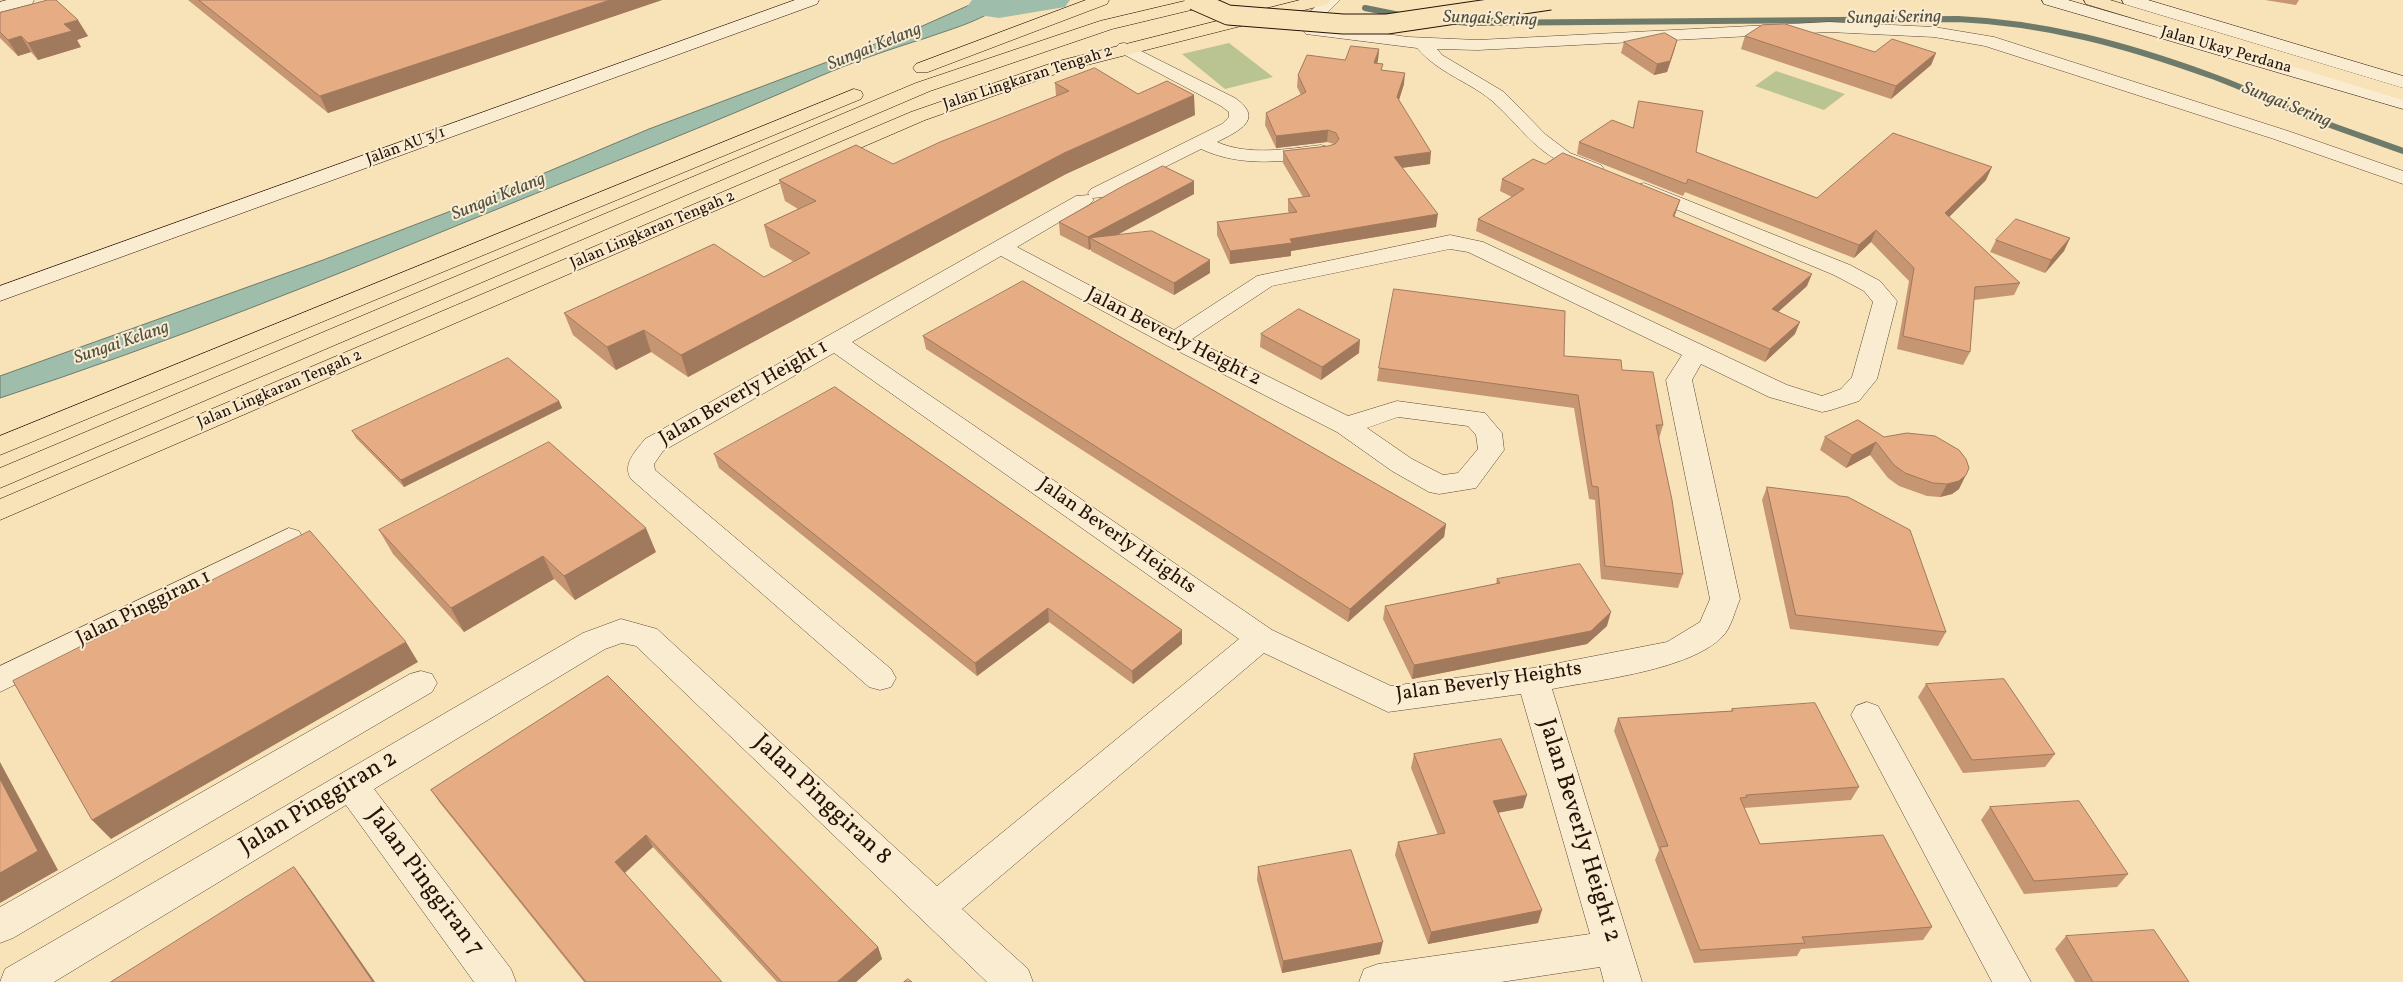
<!DOCTYPE html>
<style>
body{margin:0}
canvas{display:block;background:#f8e2b8}
</style>
<canvas width="2403" height="982"></canvas>
<script>
const g = document.querySelector('canvas').getContext('2d');
g.lineJoin = 'round';
function fillPath(path, color) {
  g.fillStyle = color;
  g.fill(path, 'evenodd');
}
function strokePath(path, color, width, dash) {
  g.strokeStyle = color;
  g.lineWidth = width;
  g.lineCap = dash ? 'butt' : 'round';
  g.setLineDash(dash || []);
  g.stroke(path);
}
function write(font, color, halo, rows, align = 'center') {
  g.font = font + ' Vollkorn,serif';
  g.lineWidth = 4;
  g.setLineDash([]);
  g.textBaseline = 'middle';
  g.strokeStyle = halo;
  g.fillStyle = color;
  for (const [text, x, y, turn = 0] of rows) {
    g.save();
    g.translate(x, y);
    g.rotate((+turn || 0) * Math.PI / 180);
    g.textAlign = isNaN(turn) ? turn : align;
    if (halo) g.strokeText(text, 0, 0);
    g.fillText(text, 0, 0);
    g.restore();
  }
}
fillPath(new Path2D(`
 M 1229,43 L 1273,77 L 1225,89 L 1182,54 Z
 M 1776,71 L 1845,94 L 1824,110 L 1755,86 Z`), '#bac492');
const water = new Path2D(`
 M 981,0 L 1010,0 C 982,21 957,27 926,38 C 890,49 853,62 818,77 C 712,124 603,166 495,210 C 332,277 168,343 0,398 L 0,376 L 323,260 L 490,196 L 649,129 L 920,27 Z`);
fillPath(water, '#9ebeab');
strokePath(water, '#6e7a6a', 1);
strokePath(new Path2D(`
 M 1365,8 L 1405,16
 M 1450,21 L 1468,23 L 1958,19 C 2046,23 2126,45 2209,75 C 2244,87 2278,105 2314,119 C 2343,130 2373,140 2403,151`), '#6e7a6a', 6);
fillPath(new Path2D(`
 M 972,0 L 1070,0 L 1065,7 L 999,18 L 972,14 L 967,7 Z`), '#9ebeab');
const street = new Path2D(`
 M 7,0 L 34,0 L 32,4 L 0,12 L 0,2 Z
 M 1322,0 L 1340,0 L 1325,15 L 1344,28 L 1408,37 L 1478,40 L 1829,22 L 1934,27 L 1994,37 L 2288,131 L 2403,171 L 2403,184 L 2274,139 L 1985,46 L 1934,37 L 1829,32 L 1478,50 L 1437,49 L 1442,55 L 1504,92 L 1545,134 L 1570,153 L 1601,165 L 1604,169 L 1601,173 C 1592,176 1585,173 1576,169 C 1534,153 1522,127 1491,100 C 1466,80 1440,74 1417,48 L 1306,34 L 1303,30 L 1306,26 L 1317,25 L 1306,16 Z
 M 1125,43 L 1235,98 C 1265,119 1239,131 1217,142 C 1249,156 1287,149 1321,145 L 1328,147 L 1331,151 L 1328,155 L 1321,157 C 1280,162 1240,167 1201,149 L 1105,197 L 1092,198 L 1094,200 L 1090,204 L 1017,247 L 1174,330 L 1257,276 L 1450,235 L 1483,242 L 1787,385 L 1822,396 L 1841,389 L 1852,377 L 1873,302 L 1864,291 L 1834,275 L 1637,193 L 1634,189 L 1637,185 L 1644,183 L 1850,265 L 1880,281 L 1897,301 L 1877,379 L 1859,401 L 1831,410 L 1822,412 L 1769,397 L 1701,364 L 1692,380 L 1740,599 C 1735,610 1731,629 1722,637 C 1690,670 1597,680 1552,689 L 1642,982 L 1604,982 L 1600,967 L 1501,982 L 1359,982 L 1364,969 L 1378,964 L 1590,934 L 1521,694 L 1388,712 L 1264,653 L 962,909 L 1028,969 L 1033,982 L 987,982 L 636,646 L 622,643 L 605,649 L 374,789 L 511,969 L 516,982 L 474,982 L 346,805 L 54,982 L 0,982 L 5,969 L 583,633 L 621,619 L 657,629 L 937,886 L 1239,639 L 834,353 L 663,451 L 654,464 L 655,470 L 891,669 L 896,678 L 891,687 L 880,690 L 869,687 L 631,479 C 622,464 635,452 645,439 L 1076,196 L 1089,195 L 1088,193 L 1091,189 L 1222,124 L 1229,117 L 1229,112 L 1221,106 L 1119,52 L 1116,48 L 1119,44 ZM 1450,249 L 1468,252 L 1682,355 L 1666,380 L 1710,599 L 1700,622 L 1667,642 L 1533,668 L 1391,686 L 1272,630 L 852,342 L 1001,256 L 1166,345 L 1337,432 L 1392,471 L 1429,492 L 1439,494 L 1476,488 L 1504,450 L 1502,433 L 1485,413 L 1397,401 L 1348,416 L 1192,339 L 1272,286 ZM 1398,417 L 1468,426 L 1476,435 L 1478,449 L 1458,473 L 1443,475 L 1412,459 L 1367,428 Z
 M 289,528 L 299,531 L 303,538 L 299,545 L 0,692 L 0,666 Z
 M 421,671 L 432,674 L 437,683 L 432,692 L 13,938 L 0,943 L 0,907 L 410,674 Z
 M 1867,702 L 1878,706 L 2031,982 L 1992,982 L 1851,715 L 1856,706 Z`);
const secondary = new Path2D(`
 M 795,0 L 819,0 L 817,4 L 0,301 L 0,286 Z
 M 2042,0 L 2068,0 L 2403,97 L 2403,109 L 2044,4 Z
 M 2122,0 L 2148,0 L 2403,76 L 2403,88 L 2124,4 Z`);
const highway = new Path2D(`
 M 1086,0 L 1109,0 L 1107,4 L 928,72 L 916,72 L 913,68 L 916,64 Z
 M 1189,0 L 1218,0 L 1216,4 L 1112,29 L 930,91 L 0,488 L 0,468 L 916,83 L 1100,21 Z
 M 1300,0 L 1330,0 L 1328,4 L 1067,70 L 925,120 L 0,520 L 0,499 L 911,112 L 1055,62 Z
 M 2084,0 L 2110,0 L 2403,88 L 2403,100 L 2086,4 Z
 M 854,89 L 861,91 L 863,95 L 861,99 L 0,455 L 0,436 Z`);
strokePath(street, '#5a4734', 1);
strokePath(secondary, '#261308', 1);
strokePath(highway, '#261308', 1);
fillPath(street, '#faecd1');
fillPath(secondary, '#faecd1');
fillPath(highway, '#f8e2b8');
const highwayBridge = new Path2D(`
 M 1194,0 L 1228,15 L 1343,24 L 1387,24 L 1550,0`);
strokePath(highwayBridge, '#261308', 21, []);
strokePath(highwayBridge, '#f8e2b8', 19);
fillPath(new Path2D(`
 M 188,0 L 662,0 L 328,113 Z
 M 2265,0 L 2299,0 L 2296,5 Z
 M 0,13 L 88,36 L 77,40 L 81,47 L 38,60 L 31,52 L 18,56 L 0,38 Z
 M 1745,36 L 1875,52 L 1936,53 L 1931,65 L 1891,99 L 1741,49 Z
 M 1677,40 L 1674,51 L 1667,72 L 1654,75 L 1621,53 L 1624,42 Z
 M 1379,49 L 1378,60 L 1377,64 L 1382,70 L 1404,84 L 1399,100 L 1430,164 L 1402,168 L 1436,227 L 1291,251 L 1291,256 L 1230,264 L 1217,235 L 1217,222 L 1289,213 L 1288,211 L 1288,199 L 1303,197 L 1283,163 L 1283,151 L 1328,146 L 1334,144 L 1327,142 L 1276,148 L 1265,125 L 1266,113 L 1301,95 L 1297,87 L 1298,75 Z
 M 1055,83 L 1138,94 L 1195,115 L 1066,174 L 688,377 L 651,352 L 616,370 L 573,335 L 564,313 L 764,277 L 794,262 L 770,247 L 764,225 L 798,209 L 785,201 L 779,180 L 893,164 L 1056,96 Z
 M 1579,142 L 1696,152 L 1817,198 L 1986,180 L 1949,217 L 2020,283 L 2014,295 L 1974,300 L 1970,352 L 1963,365 L 1897,349 L 1909,281 L 1871,242 L 1854,258 L 1685,192 L 1683,196 L 1577,154 Z
 M 1545,164 L 1680,200 L 1674,217 L 1807,286 L 1778,312 L 1795,334 L 1765,362 L 1476,231 L 1478,219 L 1512,197 L 1500,191 L 1502,179 Z
 M 1194,181 L 1194,194 L 1117,235 L 1210,260 L 1210,273 L 1174,295 L 1091,251 L 1091,249 L 1089,250 L 1060,235 L 1059,222 Z
 M 2070,238 L 2064,251 L 2045,273 L 1990,252 L 1996,240 Z
 M 1261,334 L 1359,353 L 1321,380 L 1260,347 Z
 M 923,336 L 1446,524 L 1444,537 L 1348,622 L 926,349 Z
 M 1564,356 L 1622,370 L 1663,425 L 1659,439 L 1683,574 L 1678,588 L 1601,579 L 1595,500 L 1589,499 L 1574,408 L 1377,381 L 1379,368 Z
 M 559,401 L 562,408 L 404,487 L 356,438 L 352,431 Z
 M 1858,420 L 1959,489 L 1952,494 L 1940,497 L 1927,496 L 1899,486 L 1888,478 L 1870,455 L 1846,468 L 1820,450 L 1825,437 Z
 M 714,454 L 1182,644 L 1133,684 L 1049,622 L 977,676 L 719,468 Z
 M 1767,487 L 1946,632 L 1938,646 L 1790,629 L 1762,500 Z
 M 379,530 L 656,552 L 575,600 L 554,579 L 464,632 L 393,554 Z
 M 1497,579 L 1607,626 L 1587,644 L 1412,679 L 1383,619 L 1385,606 L 1496,584 Z
 M 608,676 L 878,947 L 882,959 L 856,982 L 777,982 L 653,847 L 625,873 L 722,982 L 584,982 L 440,803 L 431,790 Z
 M 1926,684 L 2055,754 L 2045,767 L 1963,773 L 1918,697 Z
 M 1732,709 L 1859,787 L 1851,800 L 1744,808 L 1760,844 L 1932,927 L 1923,940 L 1801,949 L 1797,956 L 1694,963 L 1655,860 L 1659,850 L 1614,731 L 1618,718 L 1731,711 Z
 M 1414,754 L 1523,808 L 1498,813 L 1538,923 L 1428,944 L 1395,855 L 1398,842 L 1438,835 L 1411,768 Z
 M 1990,807 L 2128,874 L 2117,887 L 2024,894 L 1981,820 Z
 M 1258,867 L 1380,954 L 1282,973 L 1257,880 Z
 M 2066,936 L 2189,982 L 2075,982 L 2055,949 Z`), '#c69572');
fillPath(new Path2D(`
 M 610,0 L 662,0 L 328,113 L 320,96 Z
 M 78,20 L 88,36 L 77,40 L 81,47 L 38,60 L 28,43 L 64,24 Z
 M 21,36 L 31,52 L 18,56 L 8,40 Z
 M 1677,40 L 1674,51 L 1667,72 L 1654,75 L 1657,64 Z
 M 1379,49 L 1378,60 L 1373,75 L 1374,63 Z
 M 1936,53 L 1931,65 L 1891,99 L 1896,86 Z
 M 1405,73 L 1404,84 L 1396,109 L 1397,97 Z
 M 1194,95 L 1195,115 L 1066,174 L 688,377 L 681,355 L 1064,153 Z
 M 1328,130 L 1327,142 L 1276,148 L 1276,136 Z
 M 1431,152 L 1430,164 L 1393,169 L 1394,157 Z
 M 1992,167 L 1986,180 L 1940,226 L 1945,213 Z
 M 1194,181 L 1194,194 L 1100,244 L 1090,238 L 1091,249 L 1089,250 L 1088,237 Z
 M 1680,200 L 1676,212 L 1669,229 L 1673,216 Z
 M 1438,214 L 1436,227 L 1291,251 L 1291,256 L 1230,264 L 1230,251 L 1290,239 Z
 M 1876,230 L 1871,242 L 1854,258 L 1859,245 Z
 M 2070,238 L 2064,251 L 2045,273 L 2051,260 Z
 M 1210,260 L 1210,273 L 1174,295 L 1174,283 Z
 M 1812,274 L 1807,286 L 1767,322 L 1772,309 Z
 M 1800,322 L 1795,334 L 1765,362 L 1770,349 Z
 M 644,330 L 651,352 L 616,370 L 607,347 Z
 M 1360,340 L 1359,353 L 1321,380 L 1322,367 Z
 M 559,401 L 562,408 L 404,487 L 401,480 Z
 M 1876,442 L 1870,455 L 1846,468 L 1852,455 Z
 M 1966,475 L 1959,489 L 1952,494 L 1940,497 L 1947,484 Z
 M 1446,524 L 1444,537 L 1348,622 L 1350,609 Z
 M 646,528 L 656,552 L 575,600 L 564,576 Z
 M 543,556 L 554,579 L 464,632 L 451,608 Z
 M 1048,608 L 1049,622 L 977,676 L 975,663 Z
 M 1611,612 L 1607,626 L 1587,644 L 1412,679 L 1414,665 Z
 M 1182,630 L 1182,644 L 1133,684 L 1132,671 Z
 M 406,642 L 418,662 L 111,839 L 92,820 Z
 M 0,762 L 58,870 L 0,903 Z
 M 1527,795 L 1523,808 L 1490,814 L 1493,801 Z
 M 646,835 L 653,847 L 622,875 L 615,862 Z
 M 294,867 L 304,880 L 375,982 L 373,982 Z
 M 1542,910 L 1538,923 L 1428,944 L 1431,932 Z
 M 1383,942 L 1380,954 L 1282,973 L 1283,961 Z
 M 878,947 L 882,959 L 856,982 L 837,982 Z`), '#a1795c');
const building = new Path2D(`
 M 48,0 L 56,0 L 78,20 L 64,24 L 72,31 L 28,43 L 21,36 L 8,40 L 0,32 L 0,13 Z
 M 199,0 L 610,0 L 320,96 Z
 M 1785,24 L 1875,52 L 1892,39 L 1936,53 L 1896,86 L 1745,36 L 1762,25 Z
 M 1665,33 L 1677,40 L 1670,61 L 1657,64 L 1624,42 Z
 M 1351,46 L 1379,49 L 1374,63 L 1383,64 L 1381,70 L 1405,73 L 1397,97 L 1431,152 L 1394,157 L 1438,214 L 1290,239 L 1292,243 L 1230,251 L 1217,222 L 1297,212 L 1288,199 L 1310,196 L 1283,151 L 1328,146 L 1335,144 L 1339,139 L 1336,133 L 1328,130 L 1276,136 L 1266,113 L 1306,92 L 1298,75 L 1307,55 L 1345,60 Z
 M 1095,68 L 1138,94 L 1167,81 L 1194,95 L 1064,153 L 681,355 L 644,330 L 607,347 L 564,313 L 714,244 L 764,277 L 810,253 L 764,225 L 816,201 L 779,180 L 856,145 L 893,164 L 940,142 L 1069,91 L 1055,83 Z
 M 1639,101 L 1703,111 L 1696,152 L 1817,198 L 1893,133 L 1992,167 L 1945,213 L 2020,283 L 1975,287 L 1970,352 L 1903,336 L 1914,268 L 1876,230 L 1859,245 L 1688,179 L 1686,184 L 1579,142 L 1612,120 L 1633,128 Z
 M 1563,153 L 1680,200 L 1673,216 L 1812,274 L 1772,309 L 1800,322 L 1770,349 L 1478,219 L 1524,189 L 1502,179 L 1533,159 L 1545,164 Z
 M 1163,166 L 1194,181 L 1088,237 L 1059,222 L 1123,186 Z
 M 2016,219 L 2070,238 L 2051,260 L 1996,240 Z
 M 1152,231 L 1210,260 L 1174,283 L 1090,238 Z
 M 1023,281 L 1446,524 L 1350,609 L 923,336 Z
 M 1394,289 L 1565,311 L 1564,356 L 1621,360 L 1622,370 L 1653,372 L 1663,425 L 1656,425 L 1672,500 L 1683,574 L 1605,566 L 1598,487 L 1592,486 L 1578,395 L 1379,368 Z
 M 1299,309 L 1360,340 L 1322,367 L 1261,334 Z
 M 508,358 L 559,401 L 401,480 L 352,431 Z
 M 835,387 L 1182,630 L 1132,671 L 1048,608 L 975,663 L 714,454 Z
 M 1858,420 L 1884,437 L 1907,433 L 1935,436 L 1959,450 L 1966,459 L 1969,468 L 1966,475 L 1959,481 L 1947,484 L 1933,483 L 1905,473 L 1894,465 L 1876,442 L 1852,455 L 1825,437 Z
 M 549,442 L 646,528 L 564,576 L 543,556 L 451,608 L 379,530 Z
 M 1767,487 L 1848,497 L 1910,530 L 1946,632 L 1796,615 Z
 M 310,531 L 406,642 L 92,820 L 13,681 Z
 M 1580,564 L 1611,612 L 1591,631 L 1414,665 L 1385,606 L 1500,583 L 1497,579 Z
 M 608,676 L 878,947 L 837,982 L 782,982 L 646,835 L 615,862 L 722,982 L 586,982 L 431,790 Z
 M 2004,679 L 2055,754 L 1972,760 L 1926,684 Z
 M 1815,703 L 1859,787 L 1746,795 L 1747,797 L 1740,798 L 1760,844 L 1883,835 L 1932,927 L 1802,937 L 1805,943 L 1700,950 L 1660,847 L 1668,846 L 1618,718 L 1733,711 L 1732,709 Z
 M 1501,739 L 1527,795 L 1493,801 L 1542,910 L 1431,932 L 1398,842 L 1445,833 L 1414,754 Z
 M 0,779 L 38,851 L 0,873 Z
 M 2079,801 L 2128,874 L 2034,881 L 1990,807 Z
 M 1351,850 L 1383,942 L 1283,961 L 1258,867 Z
 M 294,867 L 373,982 L 111,982 Z
 M 2154,930 L 2189,982 L 2093,982 L 2066,936 Z
 M 908,979 L 912,982 L 904,982 Z`);
fillPath(building, '#e6ad84');
strokePath(building, '#a1795c', 1);
write('16px', '#261308', '#faecd1', [
 ["Jalan Ukay Perdana",2226,51,16],
 ["Jalan Lingkaran Tengah 2",1028,79,-18],
 ["Jalan AU 3/1",406,147,-20],
 ["Jalan Lingkaran Tengah 2",653,231,-23],
 ["Jalan Lingkaran Tengah 2",280,390,-23]
]);
write('italic 18px', '#504f41', '#faecd1', [
 ["Sungai Sering",1894,19,-1],
 ["Sungai Sering",1490,20,2],
 ["Sungai Kelang",875,48,-22],
 ["Sungai Sering",2286,106,22],
 ["Sungai Kelang",499,198,-22],
 ["Sungai Kelang",122,344,-19]
]);
write('20px', '#261308', '#faecd1', [
 ["Jalan Beverly Height 2",1173,338,27],
 ["Jalan Beverly Height 1",744,394,-30],
 ["Jalan Beverly Heights",1116,537,35],
 ["Jalan Pinggiran 1",144,609,-26],
 ["Jalan Beverly Heights",1489,683,-8]
]);
write('24px', '#261308', '#faecd1', [
 ["Jalan Pinggiran 8",821,801,43],
 ["Jalan Pinggiran 2",319,804,-31],
 ["Jalan Beverly Height 2",1578,831,73],
 ["Jalan Pinggiran 7",424,883,53]
]);
</script>
